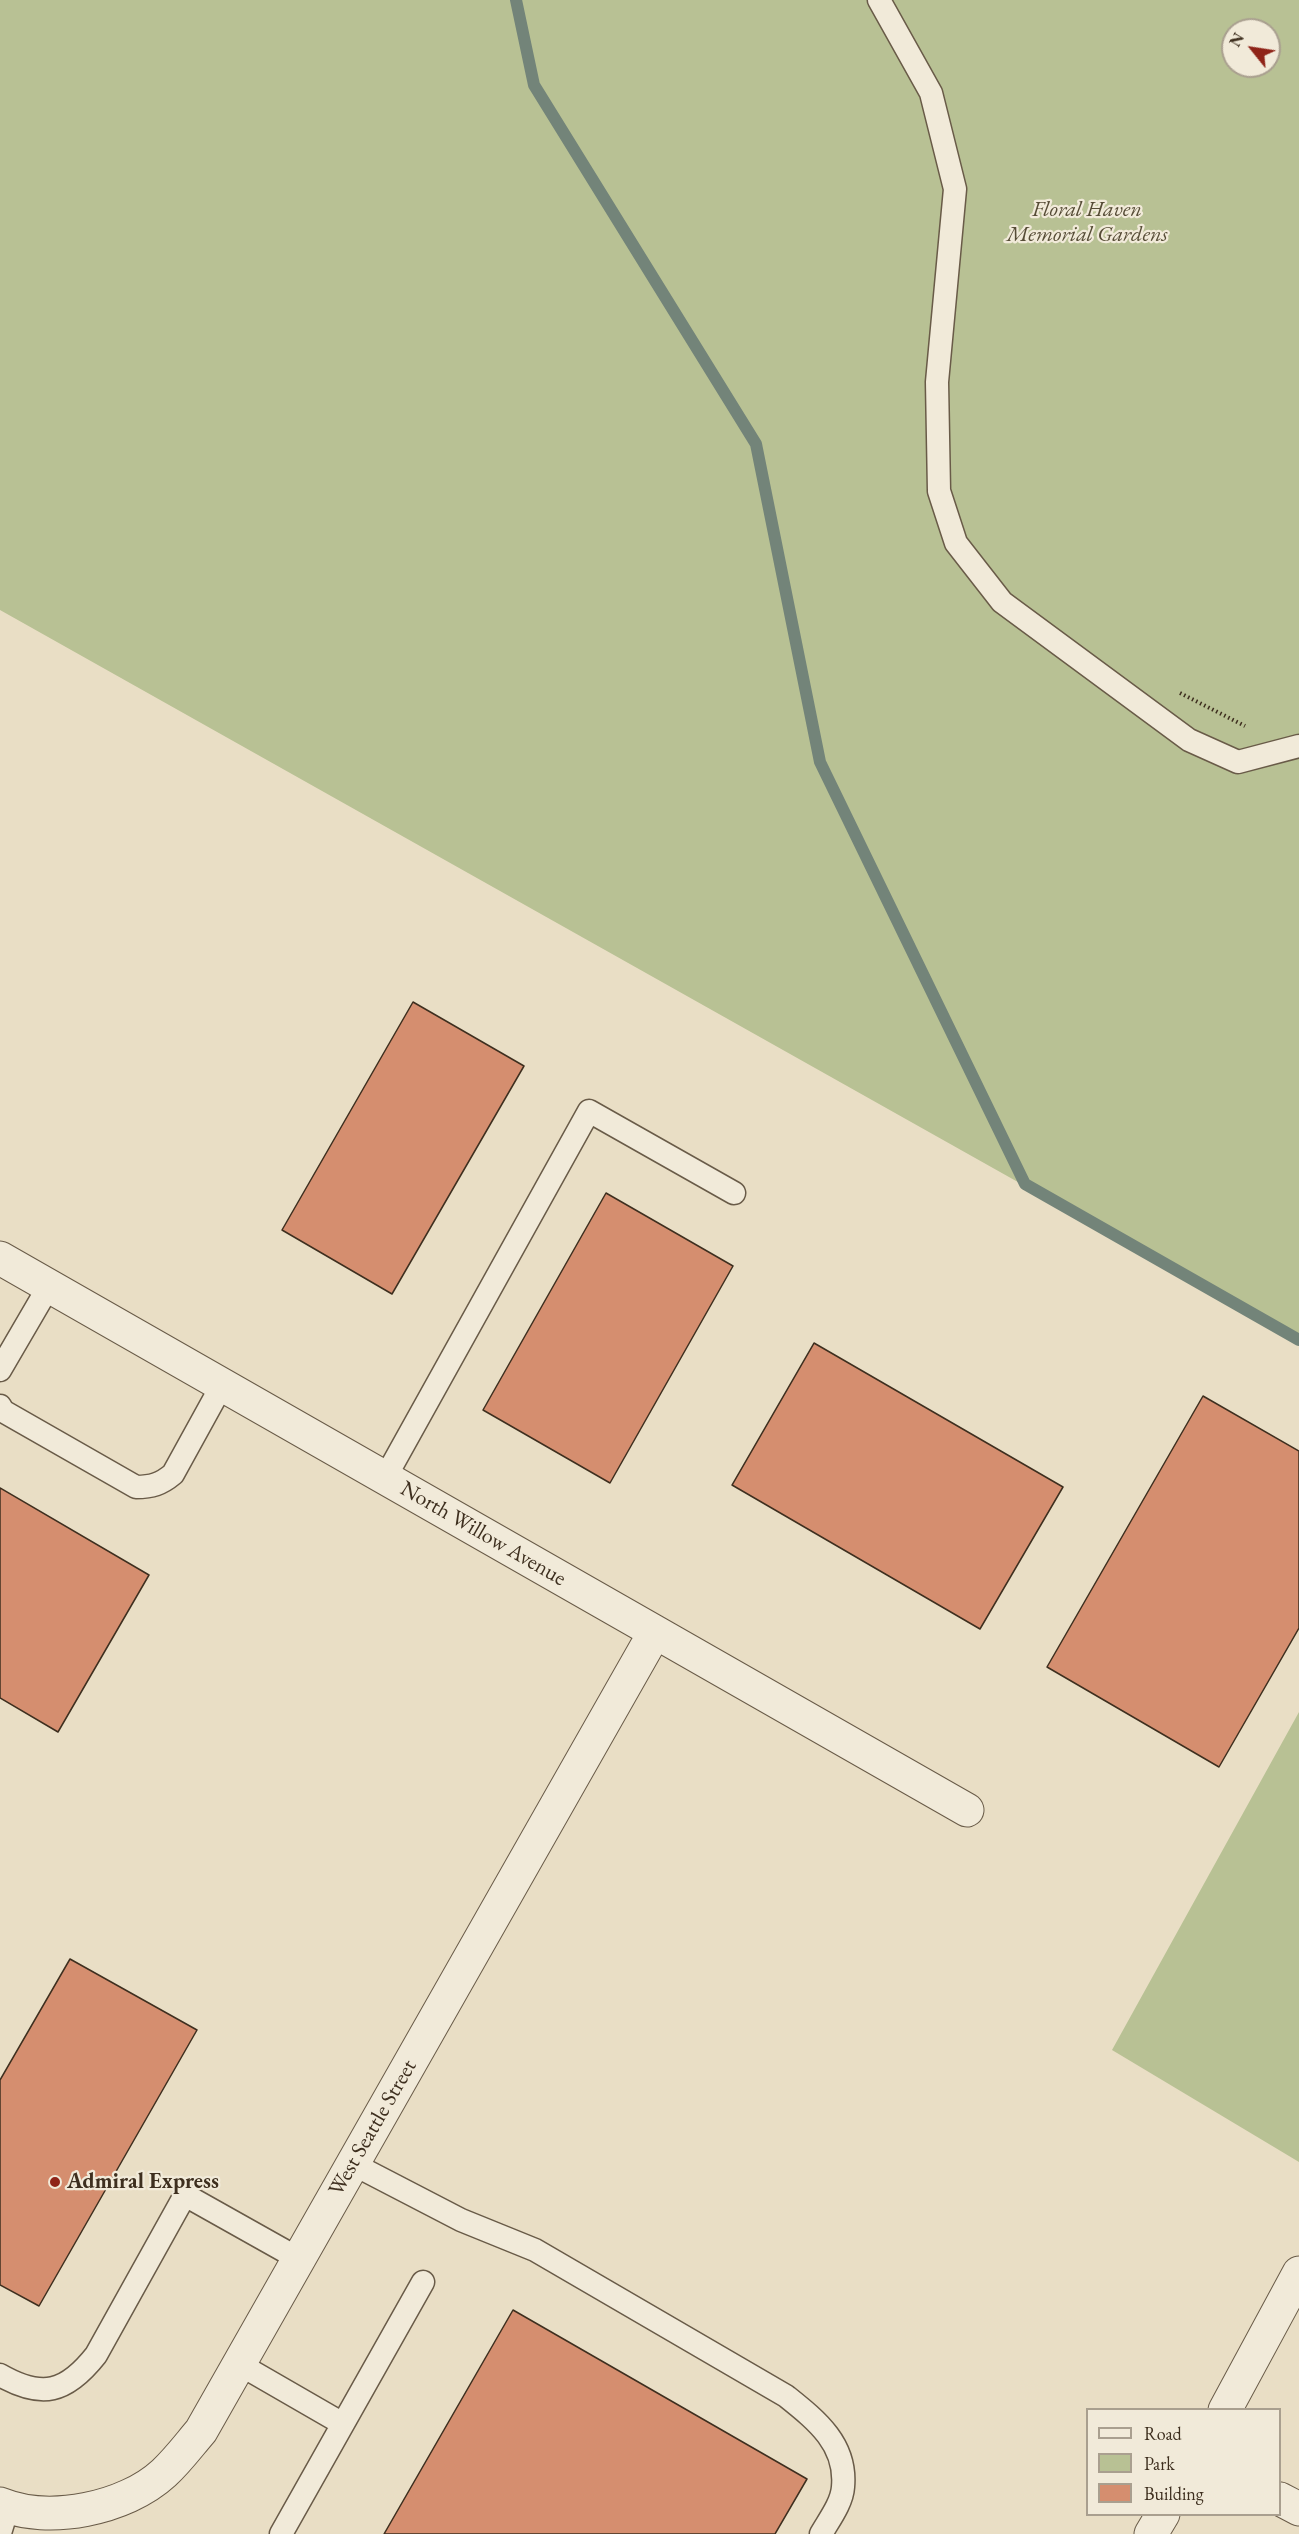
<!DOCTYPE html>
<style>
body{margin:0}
#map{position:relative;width:1299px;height:2534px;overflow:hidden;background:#e9dec5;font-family:"EB Garamond",serif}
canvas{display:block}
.legend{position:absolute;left:1086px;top:2408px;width:195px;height:108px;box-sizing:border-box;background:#f1ead9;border:2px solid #a99f8f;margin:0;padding:8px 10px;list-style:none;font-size:18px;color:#3e2f1f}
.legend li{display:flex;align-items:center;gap:12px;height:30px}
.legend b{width:30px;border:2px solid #a99f8f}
.north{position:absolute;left:1221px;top:18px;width:60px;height:60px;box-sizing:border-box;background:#f1ead9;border:2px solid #a99f8f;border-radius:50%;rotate:300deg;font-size:16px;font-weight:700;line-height:24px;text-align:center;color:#3e2f1f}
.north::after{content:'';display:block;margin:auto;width:21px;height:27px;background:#8f2418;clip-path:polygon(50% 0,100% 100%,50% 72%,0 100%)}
</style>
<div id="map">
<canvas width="1299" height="2534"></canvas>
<ul class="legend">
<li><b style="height:8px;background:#f1ead9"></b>Road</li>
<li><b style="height:16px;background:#b8c194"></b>Park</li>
<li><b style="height:16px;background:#d58e6f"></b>Building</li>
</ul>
<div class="north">N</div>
</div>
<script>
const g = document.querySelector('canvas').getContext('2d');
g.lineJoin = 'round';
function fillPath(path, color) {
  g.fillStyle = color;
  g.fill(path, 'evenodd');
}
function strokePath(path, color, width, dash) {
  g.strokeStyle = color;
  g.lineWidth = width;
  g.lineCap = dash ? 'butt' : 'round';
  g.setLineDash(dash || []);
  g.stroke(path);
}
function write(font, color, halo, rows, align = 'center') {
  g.font = font + ' "EB Garamond",serif';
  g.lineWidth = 4.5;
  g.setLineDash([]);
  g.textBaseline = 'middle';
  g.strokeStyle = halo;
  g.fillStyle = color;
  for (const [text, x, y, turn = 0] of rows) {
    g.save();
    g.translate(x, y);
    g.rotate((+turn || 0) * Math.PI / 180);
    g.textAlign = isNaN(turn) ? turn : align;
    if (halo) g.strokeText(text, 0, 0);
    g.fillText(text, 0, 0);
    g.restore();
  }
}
fillPath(new Path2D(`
 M 0,0 L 1299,0 L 1299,1340 L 0,610 ZM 1233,30 L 1269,30 L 1269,66 L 1233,66 Z
 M 1299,1712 L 1299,2162 L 1112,2050 Z`), '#b8c194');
strokePath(new Path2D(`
 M 516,0 L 534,85 L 756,444 L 820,762 L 1025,1184 L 1299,1340`), '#738479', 12);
const building = new Path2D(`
 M 413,1002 L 524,1066 L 392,1294 L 282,1230 Z
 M 606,1193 L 733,1266 L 610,1483 L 483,1410 Z
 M 814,1343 L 1063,1487 L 980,1629 L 732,1485 Z
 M 1203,1396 L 1299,1451 L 1299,1628 L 1219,1767 L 1047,1667 Z
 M 0,1488 L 149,1575 L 58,1732 L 0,1698 Z
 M 70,1959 L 197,2030 L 39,2306 L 0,2285 L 0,2080 Z
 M 513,2310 L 807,2479 L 775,2534 L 384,2534 Z`);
fillPath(building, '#d58e6f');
strokePath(building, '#3e2f1f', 1.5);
const service = new Path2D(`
 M 879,0 L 931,93 L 955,189 L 937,382 L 939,491 L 956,543 L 1002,602 L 1189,740 L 1238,762 L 1299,746
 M 0,1370 L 49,1286
 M 0,1406 L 3,1411 L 136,1487 C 152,1487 161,1484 173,1474 L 222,1385
 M 385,1478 L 589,1111 L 734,1193
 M 353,2164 L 461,2220 L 535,2250 L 786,2396 C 816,2420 847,2444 843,2487 C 842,2503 829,2520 821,2534
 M 239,2364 L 343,2424
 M 0,2375 C 42,2399 66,2393 96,2355 L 185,2195 L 299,2259
 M 0,2533 L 8,2507
 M 281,2534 L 423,2282`);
const minor = new Path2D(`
 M 0,1258 L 967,1810
 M 1225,2410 L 1299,2273
 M 1280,2499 L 1299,2509
 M 0,2504 C 49,2524 125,2509 164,2473 C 178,2460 189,2445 201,2431 L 655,1632
 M 1151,2534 L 1163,2514`);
strokePath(service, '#695b48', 25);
strokePath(minor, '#695b48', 35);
strokePath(new Path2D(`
 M 1180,693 L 1245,726`), '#3e2f1f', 4, [1.5, 3]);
strokePath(service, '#f1ead9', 22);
strokePath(minor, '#f1ead9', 33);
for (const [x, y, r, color] of [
 [55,2182,6,"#8f2418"]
]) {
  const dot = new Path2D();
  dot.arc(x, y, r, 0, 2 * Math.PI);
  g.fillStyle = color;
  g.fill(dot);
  strokePath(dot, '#f1ead9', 2);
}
write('italic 22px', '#564c36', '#f1ead9', [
 ["Floral Haven",1087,210],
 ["Memorial Gardens",1087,235]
]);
write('22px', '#3e2f1f', '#f1ead9', [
 ["North Willow Avenue",483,1534,30],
 ["West Seattle Street",373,2128,-60]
]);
write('bold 22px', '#3e2f1f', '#f1ead9', [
 ["Admiral Express",67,2182]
], 'left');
</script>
